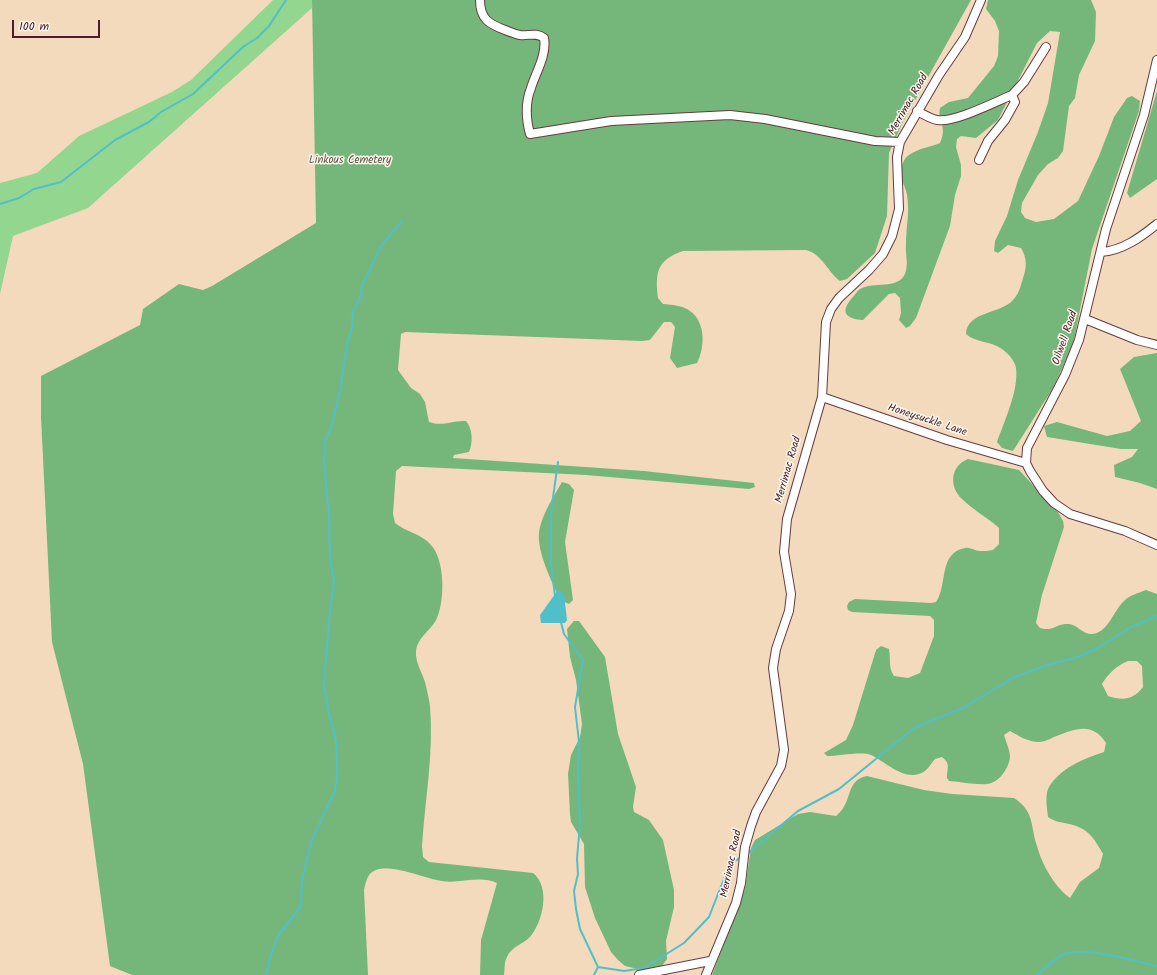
<!DOCTYPE html>
<style>
body{margin:0}
#map{position:relative;width:1157px;height:975px;overflow:hidden;background:#f4dabd;font-family:Kalam,sans-serif}
canvas{display:block}
.scale{position:absolute;left:12px;top:20px;width:88px;height:18px;box-sizing:border-box;border:2px solid #4a1f2b;border-top:0;padding-left:5px;font-size:12px;line-height:14px;white-space:nowrap;color:#4a1f2b;-webkit-text-stroke:3px #fbf7ec;paint-order:stroke}
</style>
<div id="map">
<canvas width="1157" height="975"></canvas>
<div class="scale">100 m</div>
</div>
<script>
const g = document.querySelector('canvas').getContext('2d');
g.lineJoin = 'round';
function fillPath(path, color) {
  g.fillStyle = color;
  g.fill(path, 'evenodd');
}
function strokePath(path, color, width, dash) {
  g.strokeStyle = color;
  g.lineWidth = width;
  g.lineCap = dash ? 'butt' : 'round';
  g.setLineDash(dash || []);
  g.stroke(path);
}
function write(font, color, halo, rows, align = 'center') {
  g.font = font + ' Kalam,sans-serif';
  g.lineWidth = 3;
  g.setLineDash([]);
  g.textBaseline = 'middle';
  g.strokeStyle = halo;
  g.fillStyle = color;
  for (const [text, x, y, turn = 0] of rows) {
    g.save();
    g.translate(x, y);
    g.rotate((+turn || 0) * Math.PI / 180);
    g.textAlign = isNaN(turn) ? turn : align;
    if (halo) g.strokeText(text, 0, 0);
    g.fillText(text, 0, 0);
    g.restore();
  }
}
fillPath(new Path2D(`
 M 273,0 L 312,0 L 312,8 L 88,208 L 13,236 L 0,294 L 0,183 L 37,173 L 79,136 L 172,92 L 191,80 Z`), '#92d68f');
fillPath(new Path2D(`
 M 312,0 L 971,0 L 903,122 L 889,153 L 887,216 L 875,253 L 847,279 L 840,281 C 828,272 822,254 806,250 L 683,251 C 657,260 655,272 658,298 L 663,304 C 672,305 682,305 690,311 C 706,322 705,348 697,363 L 677,368 L 670,358 L 675,327 L 671,322 L 664,322 L 650,340 L 642,341 L 405,332 L 401,334 L 398,370 L 411,388 L 420,394 L 425,402 L 429,422 C 444,427 451,420 466,421 C 473,429 473,443 469,452 L 454,455 L 453,458 L 644,471 L 754,483 L 755,487 L 749,489 L 586,475 L 402,466 L 396,471 L 393,514 L 395,523 C 406,532 422,534 431,545 C 445,560 445,600 437,618 C 432,630 418,636 416,651 C 415,662 422,672 425,682 C 427,690 429,699 430,706 C 434,752 425,800 422,846 L 423,857 L 429,862 L 533,873 C 551,887 543,922 530,937 C 523,944 511,947 507,957 C 504,962 505,969 504,975 L 480,975 L 481,940 L 497,883 C 480,875 460,884 442,881 C 425,879 394,864 376,870 C 367,873 366,882 364,890 L 368,975 L 132,975 L 110,966 L 83,764 L 52,642 L 41,417 L 41,376 L 140,325 L 143,309 L 179,284 L 203,290 L 212,286 L 316,223 Z
 M 988,0 L 1091,0 L 1096,12 L 1095,41 L 1079,75 L 1075,98 L 1069,106 L 1063,151 L 1058,158 L 1048,164 L 1038,175 L 1022,203 L 1021,212 L 1025,218 L 1036,222 L 1054,219 L 1078,201 L 1099,156 L 1114,117 L 1127,98 L 1132,96 L 1140,101 L 1139,111 L 1092,249 L 1073,345 L 1053,388 L 1013,451 L 1002,448 L 997,442 C 1004,422 1019,390 1016,368 C 1015,361 1008,353 1002,349 C 991,341 976,343 966,334 C 967,311 1001,314 1013,300 C 1019,294 1021,285 1023,278 C 1027,267 1027,258 1021,248 L 1008,245 L 998,253 L 994,251 L 995,241 L 1007,216 L 1018,180 L 1038,132 L 1048,103 L 1060,32 L 1050,31 L 1037,43 L 998,120 L 976,138 L 961,136 L 957,139 L 956,147 L 961,165 L 961,176 L 955,195 L 950,226 L 916,318 L 910,326 L 906,328 L 899,320 L 901,313 L 900,298 L 895,293 L 889,294 L 863,320 C 847,319 839,313 852,298 C 855,295 857,291 860,289 C 874,281 897,290 905,274 C 909,263 905,255 906,244 C 906,227 910,212 907,195 C 906,187 900,180 901,172 C 901,166 904,158 909,155 C 917,149 930,147 940,143 C 948,126 937,122 940,108 L 949,102 L 968,98 L 994,66 L 998,56 L 999,31 L 995,21 L 986,9 Z
 M 1157,91 L 1157,179 L 1130,198 L 1127,193 Z
 M 1157,353 L 1157,489 L 1140,483 L 1115,477 L 1114,465 L 1132,457 L 1138,449 L 1121,449 L 1047,437 L 1044,426 L 1057,422 L 1107,436 L 1130,431 L 1141,421 L 1120,369 L 1134,357 Z
 M 968,459 L 1019,470 L 1058,512 L 1063,521 L 1064,527 L 1042,595 L 1036,623 L 1040,628 C 1054,632 1056,623 1069,624 C 1078,625 1082,634 1091,634 C 1108,634 1113,611 1124,601 C 1129,595 1139,593 1146,590 L 1157,594 L 1157,975 L 712,975 L 745,888 L 751,848 L 755,840 L 798,814 L 810,812 L 836,816 C 854,802 844,781 867,776 L 924,790 L 952,794 L 1014,798 C 1035,812 1030,825 1037,846 C 1042,865 1055,887 1070,898 L 1080,882 L 1099,868 L 1103,854 C 1094,838 1088,828 1069,824 C 1060,822 1056,822 1048,817 C 1047,808 1045,797 1048,789 C 1058,769 1085,758 1104,752 L 1106,743 C 1092,721 1075,729 1054,737 C 1050,739 1044,742 1039,742 C 1028,742 1019,736 1010,731 L 1004,735 C 1006,742 1010,750 1010,757 C 1009,768 999,783 987,784 C 975,785 962,782 949,781 L 947,778 C 947,768 951,764 942,757 L 935,759 C 932,762 929,768 925,771 C 907,784 886,762 871,755 C 862,751 838,756 827,756 L 824,753 L 846,740 L 853,725 L 876,650 L 881,646 L 889,649 C 891,659 888,667 894,676 L 908,678 L 920,673 L 934,636 L 934,620 L 930,616 L 852,612 L 848,610 L 847,606 L 849,602 L 855,599 L 931,603 L 936,602 C 948,585 938,553 965,548 C 970,547 975,551 980,551 C 984,551 989,551 993,550 L 999,544 L 999,528 C 988,518 973,510 962,499 C 949,487 950,466 968,459 ZM 1128,661 L 1137,661 L 1142,666 L 1143,687 C 1133,700 1123,701 1108,696 L 1102,684 C 1108,674 1117,665 1128,661 Z
 M 562,482 L 569,484 L 574,490 L 565,542 L 573,600 L 569,604 L 560,600 C 552,581 534,548 540,527 C 544,511 554,496 562,482 Z
 M 574,621 L 579,621 L 605,657 L 618,734 L 636,787 L 633,807 L 634,812 L 649,820 L 663,840 L 674,890 L 674,907 L 666,941 L 667,959 L 662,966 L 642,970 L 625,966 L 618,960 L 611,952 L 595,918 L 585,887 L 584,844 L 571,822 L 570,814 L 568,774 L 571,755 L 580,737 L 582,724 L 576,680 L 570,657 L 567,629 Z`), '#75b77a');
fillPath(new Path2D(`
 M 558,590 L 564,594 L 567,620 L 565,623 L 541,623 L 540,615 Z`), '#51bfc9');
strokePath(new Path2D(`
 M 0,204 L 19,198 L 34,189 L 61,182 L 115,140 L 149,122 L 161,112 L 193,94 L 243,47 L 257,38 L 269,26 L 286,0
 M 555,596 L 551,564 L 551,512 L 558,462
 M 561,622 L 564,634 L 583,660 L 575,707 L 579,742 L 578,769 L 580,823 L 577,859 L 578,874 L 574,891 L 576,909 L 580,929 L 598,967 L 594,975
 M 747,854 L 798,811 L 839,789 L 914,728 L 963,708 L 1013,678 L 1047,665 L 1078,657 L 1098,648 L 1131,627 L 1157,616
 M 598,967 L 624,971 L 644,968 L 684,943 L 709,917 L 727,871 L 731,864 L 741,857
 M 266,975 L 272,951 L 279,934 L 300,908 L 302,881 L 307,858 L 313,837 L 335,791 L 337,774 L 336,740 L 329,715 L 324,684 L 329,622 L 334,580 L 330,559 L 329,514 L 324,463 L 325,441 L 331,428 L 340,391 L 347,345 L 352,328 L 353,311 L 360,298 L 362,286 L 381,246 L 402,221
 M 1037,975 C 1045,968 1054,959 1064,954 C 1084,946 1136,961 1157,966`), '#51bfc9', 2);
const minor = new Path2D(`
 M 480,0 C 480,19 489,24 505,30 C 510,32 515,34 520,35 C 529,36 536,32 544,38 C 547,55 536,72 531,88 C 525,103 526,119 530,134 L 611,121 L 730,115 L 765,119 L 875,141 L 900,142
 M 1157,60 L 1144,115 L 1106,229 L 1079,340 L 1065,375 L 1027,448 L 1026,463 L 1030,471 L 1043,491 L 1054,503 L 1070,514 L 1125,531 L 1157,545
 M 917,111 C 923,114 931,119 937,120 C 954,123 995,102 1012,95
 M 979,160 L 988,141 L 1005,120 L 1015,102 L 1012,95 L 1024,82 L 1046,47
 M 1101,252 C 1122,251 1141,237 1157,224
 M 1085,319 L 1137,340 L 1157,345
 M 822,397 L 947,440 L 1026,463
 M 639,975 L 710,961
 M 706,975 L 736,903 L 741,883 L 745,847 L 751,826 L 756,812 L 781,766 L 784,750 L 773,668 L 776,649 L 789,611 L 791,594 L 784,552 L 787,519 L 822,397 L 826,322 L 831,309 L 839,298 L 869,270 L 883,254 L 892,236 L 899,209 L 897,157 L 900,142 L 939,75 L 965,37 L 981,0`);
strokePath(minor, '#643b41', 10);
strokePath(minor, '#fff', 8);
write('11px', '#4a1f2b', '#fbf7ec', [
 ["Merrimac Road",909,105,-60],
 ["Oilwell Road",1066,338,-71],
 ["Honeysuckle Lane",927,421,18],
 ["Merrimac Road",789,470,-74],
 ["Merrimac Road",732,864,-78]
]);
write('11px', '#605649', '#fbf7ec', [
 ["Linkous Cemetery",350,161]
]);
</script>
